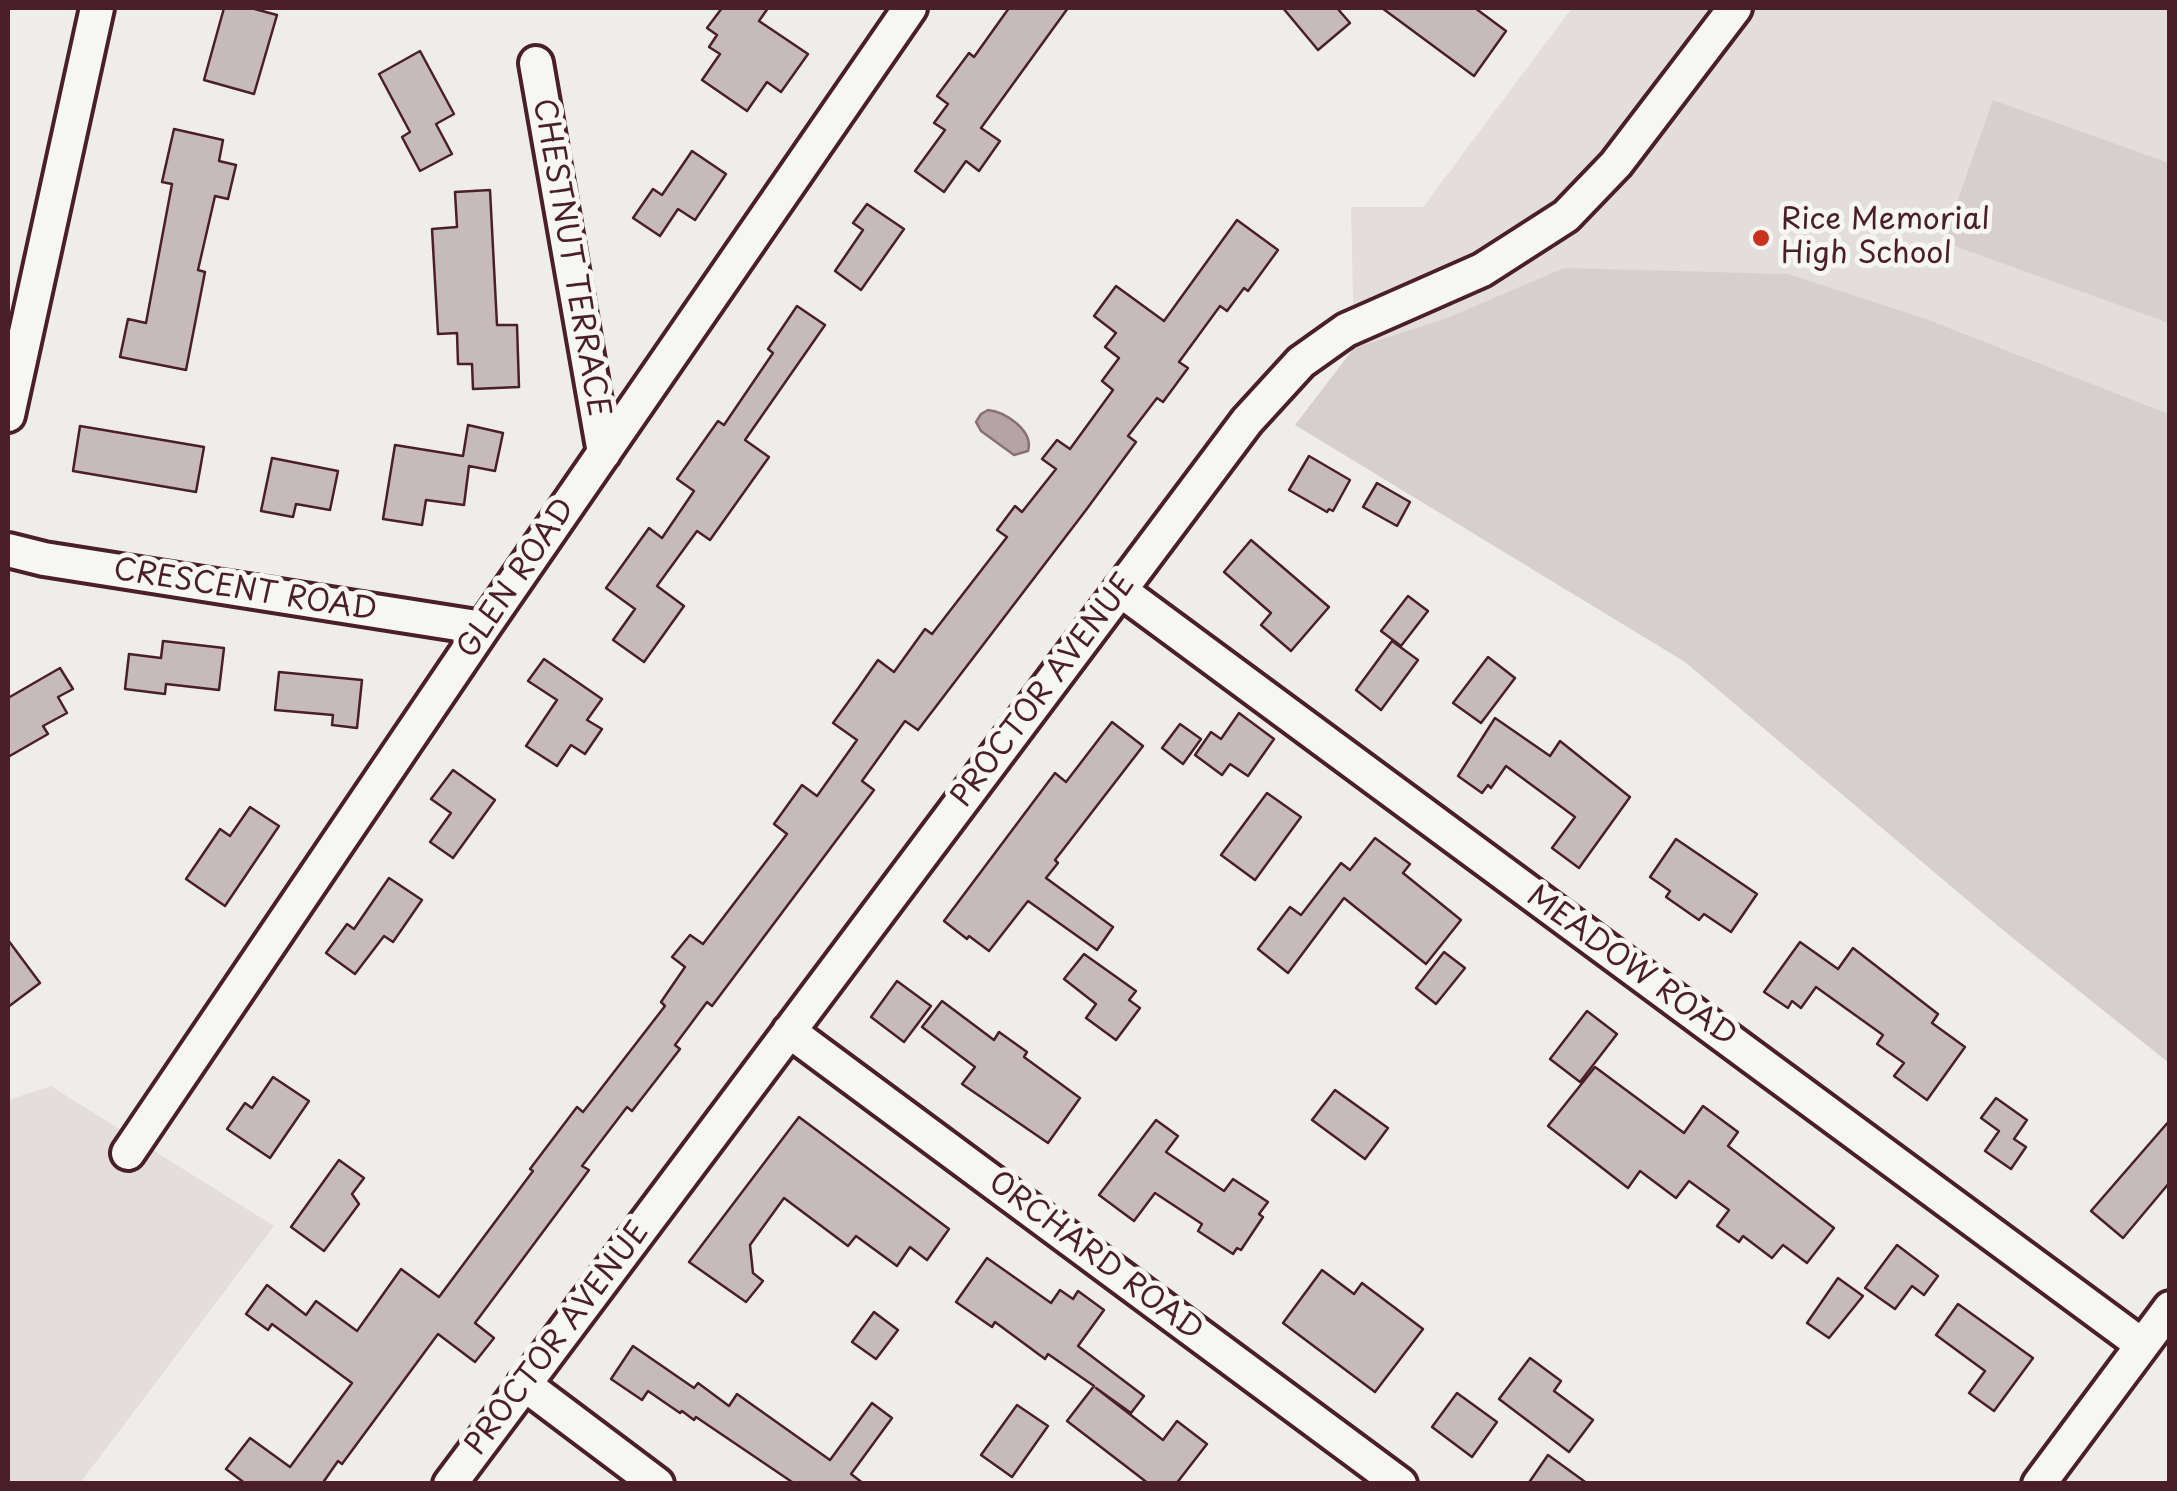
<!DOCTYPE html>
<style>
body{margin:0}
#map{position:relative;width:2177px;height:1491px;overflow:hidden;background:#efedea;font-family:"Playpen Sans",sans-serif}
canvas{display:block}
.frame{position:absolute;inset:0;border:10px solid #4a1f2b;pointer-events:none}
</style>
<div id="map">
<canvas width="2177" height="1491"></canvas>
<div class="frame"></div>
</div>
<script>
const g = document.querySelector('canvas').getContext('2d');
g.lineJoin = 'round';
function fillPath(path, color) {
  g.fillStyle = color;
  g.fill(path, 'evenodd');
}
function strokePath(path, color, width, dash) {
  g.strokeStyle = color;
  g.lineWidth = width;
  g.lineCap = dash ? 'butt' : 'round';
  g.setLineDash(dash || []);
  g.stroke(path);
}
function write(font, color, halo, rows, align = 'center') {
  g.font = font + ' "Playpen Sans",sans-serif';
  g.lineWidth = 10;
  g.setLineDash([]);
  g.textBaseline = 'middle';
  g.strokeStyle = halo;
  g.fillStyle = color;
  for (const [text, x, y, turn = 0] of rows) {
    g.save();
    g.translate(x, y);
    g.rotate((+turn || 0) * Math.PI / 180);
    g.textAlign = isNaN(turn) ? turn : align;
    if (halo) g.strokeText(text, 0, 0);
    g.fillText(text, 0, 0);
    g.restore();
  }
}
fillPath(new Path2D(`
 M 1572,8 L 2169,8 L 2169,414 L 1929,320 L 1447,318 L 1354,348 L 1351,207 L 1423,207 Z
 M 51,1086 L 274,1226 L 80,1483 L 8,1484 L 8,1100 Z`), '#e3dedc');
fillPath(new Path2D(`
 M 1993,100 L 2169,163 L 2169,323 L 1943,242 Z
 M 1564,268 L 1788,274 L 1929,320 L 2169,414 L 2169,1063 L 2004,931 L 1685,662 L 1295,425 L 1354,348 L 1447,318 Z`), '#d7cfce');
const water = new Path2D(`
 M 988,410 C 1006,412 1034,431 1028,451 L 1014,455 L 981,431 L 976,422 L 981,414 Z`);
fillPath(water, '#b4a4a5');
strokePath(water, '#8a6f74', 2.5);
const building = new Path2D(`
 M 224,8 L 251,8 L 277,15 L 254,94 L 204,80 Z
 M 722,8 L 768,8 L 759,21 L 808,54 L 781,92 L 767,82 L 747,111 L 702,80 L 720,54 L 709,47 L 717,35 L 707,28 Z
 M 1009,8 L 1068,8 L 981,128 L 1000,141 L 979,171 L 966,161 L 944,192 L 915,171 L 945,130 L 934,123 L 948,104 L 937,96 L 969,53 L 974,57 Z
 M 1283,8 L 1337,8 L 1350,23 L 1318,50 Z
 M 1382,8 L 1475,8 L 1506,31 L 1474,76 Z
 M 420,51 L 454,114 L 436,124 L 452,154 L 420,171 L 402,137 L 410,132 L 379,74 Z
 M 174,129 L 223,140 L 219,161 L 236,165 L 228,199 L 215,196 L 198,270 L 205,272 L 186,370 L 120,357 L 128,319 L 146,323 L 172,184 L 162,182 Z
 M 692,151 L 726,174 L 695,220 L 678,209 L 660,236 L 633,218 L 653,189 L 662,195 Z
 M 490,190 L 497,325 L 517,325 L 519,387 L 473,389 L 472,364 L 458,364 L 457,333 L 438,334 L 432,229 L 457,227 L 455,192 Z
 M 867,204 L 904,229 L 861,290 L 835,271 L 863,230 L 853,223 Z
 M 1237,220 L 1278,250 L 1248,291 L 1244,288 L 1227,311 L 1220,306 L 1179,362 L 1188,368 L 1163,402 L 1157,398 L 1128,436 L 1136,442 L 1086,510 L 918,730 L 905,721 L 862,781 L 874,790 L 712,1006 L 707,1002 L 675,1045 L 680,1049 L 632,1111 L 627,1107 L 582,1166 L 589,1170 L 475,1323 L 494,1338 L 475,1362 L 438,1334 L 342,1464 L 338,1461 L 322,1484 L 246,1484 L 226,1469 L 250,1438 L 290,1467 L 352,1383 L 272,1324 L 268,1330 L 246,1314 L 267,1285 L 306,1315 L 316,1301 L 357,1331 L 401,1269 L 439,1297 L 533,1171 L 530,1169 L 577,1107 L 583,1112 L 665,1006 L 661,1002 L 685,967 L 672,957 L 690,935 L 703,944 L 787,834 L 774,824 L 802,785 L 817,796 L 857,740 L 833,723 L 857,690 L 878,660 L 894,672 L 925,629 L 932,634 L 1007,537 L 997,530 L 1015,506 L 1022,512 L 1056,469 L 1042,459 L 1057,440 L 1070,449 L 1113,390 L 1102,381 L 1119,358 L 1105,347 L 1116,333 L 1094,316 L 1116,286 L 1164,321 Z
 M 797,306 L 825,325 L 745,440 L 769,457 L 710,540 L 697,531 L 657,586 L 684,606 L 644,662 L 613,640 L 635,609 L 606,588 L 649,528 L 662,538 L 694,491 L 677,479 L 718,421 L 724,425 L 773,353 L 768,349 Z
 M 468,425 L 503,433 L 495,471 L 469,466 L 464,505 L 426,500 L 422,525 L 383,519 L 395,445 L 463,456 Z
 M 80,426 L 204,447 L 196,492 L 73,471 Z
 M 1309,456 L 1350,480 L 1333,511 L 1329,509 L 1327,512 L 1289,490 Z
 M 272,458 L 338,471 L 330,510 L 296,504 L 293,517 L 261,511 Z
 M 1377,483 L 1410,502 L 1397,526 L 1363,507 Z
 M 1251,540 L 1329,607 L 1291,651 L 1261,625 L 1271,613 L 1224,572 Z
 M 1408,596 L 1428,611 L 1401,646 L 1381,631 Z
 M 163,641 L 224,648 L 219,690 L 166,684 L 165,694 L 125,689 L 129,654 L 161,658 Z
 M 1392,641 L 1418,660 L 1381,710 L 1356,690 Z
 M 1488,657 L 1515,678 L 1481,723 L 1453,703 Z
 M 544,659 L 602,699 L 587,720 L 602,729 L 585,754 L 571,745 L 557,766 L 526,746 L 557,700 L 528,681 Z
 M 60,668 L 73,689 L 58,697 L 67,713 L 43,726 L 48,734 L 8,757 L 8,698 Z
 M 279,672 L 362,680 L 357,728 L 332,725 L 333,715 L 275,710 Z
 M 1239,713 L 1274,739 L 1248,776 L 1230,764 L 1222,775 L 1195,755 L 1211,732 L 1221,739 Z
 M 1495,718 L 1550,756 L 1560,741 L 1630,797 L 1579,868 L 1552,848 L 1575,817 L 1506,766 L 1491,788 L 1488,785 L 1482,793 L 1458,776 Z
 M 1112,722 L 1143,746 L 1055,860 L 1058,863 L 1046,878 L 1113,927 L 1097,950 L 1028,901 L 989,951 L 969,936 L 967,939 L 944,921 L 1055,773 L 1066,782 Z
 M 1180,724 L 1201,739 L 1183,764 L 1162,748 Z
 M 453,770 L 495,800 L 453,858 L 430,842 L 451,813 L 431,799 Z
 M 1267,793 L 1301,817 L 1255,880 L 1221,855 Z
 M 250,807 L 279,826 L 225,906 L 186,879 L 220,829 L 230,836 Z
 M 1375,838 L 1410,864 L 1403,873 L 1461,920 L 1426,964 L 1344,898 L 1288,973 L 1258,949 L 1290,907 L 1301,915 L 1341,863 L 1350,870 Z
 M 1676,839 L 1757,894 L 1731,932 L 1704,914 L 1699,920 L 1666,897 L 1670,891 L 1650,877 Z
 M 389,878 L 422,900 L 393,942 L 384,936 L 355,974 L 326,953 L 347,924 L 354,929 Z
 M 8,940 L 40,983 L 8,1007 Z
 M 1800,942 L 1838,969 L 1853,948 L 1938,1014 L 1932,1023 L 1965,1047 L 1927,1100 L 1894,1076 L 1904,1063 L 1877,1044 L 1883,1035 L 1816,987 L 1801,1008 L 1792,1001 L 1788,1008 L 1764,992 Z
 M 1444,952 L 1465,968 L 1436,1004 L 1416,988 Z
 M 1084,954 L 1136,991 L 1129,1000 L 1140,1008 L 1116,1040 L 1086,1018 L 1096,1004 L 1064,979 Z
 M 897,981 L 931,1006 L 904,1042 L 871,1017 Z
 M 942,1001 L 994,1040 L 999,1032 L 1027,1052 L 1024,1057 L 1080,1098 L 1048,1143 L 962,1084 L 975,1067 L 922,1027 Z
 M 1587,1011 L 1617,1034 L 1580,1082 L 1550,1059 Z
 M 1595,1067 L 1684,1133 L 1703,1106 L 1738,1132 L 1728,1146 L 1834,1228 L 1807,1263 L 1783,1245 L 1772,1258 L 1743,1236 L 1739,1242 L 1717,1226 L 1729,1210 L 1689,1181 L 1676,1198 L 1640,1171 L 1628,1188 L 1548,1126 Z
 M 273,1077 L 309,1101 L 270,1158 L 227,1129 L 245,1103 L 252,1108 Z
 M 1335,1090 L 1388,1128 L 1365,1159 L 1312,1120 Z
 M 1996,1098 L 2027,1120 L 2014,1139 L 2026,1147 L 2011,1169 L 1985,1151 L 1999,1131 L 1981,1118 Z
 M 799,1117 L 949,1229 L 927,1260 L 910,1247 L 897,1266 L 856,1236 L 848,1246 L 784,1198 L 750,1245 L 753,1273 L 763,1281 L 746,1302 L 689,1262 Z
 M 1156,1120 L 1178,1136 L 1166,1152 L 1224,1191 L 1233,1179 L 1268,1202 L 1259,1214 L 1263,1217 L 1241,1250 L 1237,1248 L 1233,1254 L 1198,1231 L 1202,1224 L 1155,1193 L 1134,1221 L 1099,1195 Z
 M 2170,1120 L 2170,1182 L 2123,1238 L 2091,1211 Z
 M 339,1160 L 364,1178 L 352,1194 L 359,1204 L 324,1251 L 291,1227 Z
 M 1897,1245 L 1938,1276 L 1924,1295 L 1912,1286 L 1895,1309 L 1865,1288 Z
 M 987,1258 L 1051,1303 L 1060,1290 L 1073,1299 L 1078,1291 L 1104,1310 L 1078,1346 L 1144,1396 L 1131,1413 L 1096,1388 L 1163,1440 L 1177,1421 L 1207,1444 L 1176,1484 L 1149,1484 L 1067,1421 L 1094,1386 L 1048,1354 L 1045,1359 L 995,1322 L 992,1327 L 956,1302 Z
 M 1322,1270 L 1354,1294 L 1362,1283 L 1423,1329 L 1375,1392 L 1283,1323 Z
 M 1838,1278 L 1863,1296 L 1829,1338 L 1807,1323 Z
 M 1958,1304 L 2033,1358 L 1994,1411 L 1969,1393 L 1985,1371 L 1936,1335 Z
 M 874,1312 L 898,1330 L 876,1359 L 852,1342 Z
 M 633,1346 L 694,1388 L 698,1383 L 729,1406 L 737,1394 L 830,1460 L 872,1403 L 892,1418 L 851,1474 L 864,1484 L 795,1484 L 696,1417 L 694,1420 L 682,1411 L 680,1413 L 648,1391 L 642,1400 L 611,1379 Z
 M 1530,1358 L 1561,1381 L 1554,1391 L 1593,1420 L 1569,1452 L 1499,1399 Z
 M 1457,1393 L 1497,1422 L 1472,1457 L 1432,1427 Z
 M 1017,1405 L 1048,1426 L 1012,1477 L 981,1455 Z
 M 1548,1455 L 1588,1484 L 1528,1484 Z`);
fillPath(building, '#c6babb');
strokePath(building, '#4a1f2b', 2.5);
const minor = new Path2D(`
 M 536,63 L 604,453
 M 8,415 L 97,8
 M 8,550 L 44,559 L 483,628
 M 1120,590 L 2142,1345
 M 789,1031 L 1400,1484
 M 128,1153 L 483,628 L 910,8
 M 524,1384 L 657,1484
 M 450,1484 L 1247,421 L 1301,362 L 1346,330 L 1482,270 L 1566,216 L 1616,164 L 1735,8
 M 2039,1484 L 2170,1308`);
strokePath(minor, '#4a1f2b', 40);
strokePath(minor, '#f6f6f2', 32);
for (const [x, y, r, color] of [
 [1761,238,10,"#c8321e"]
]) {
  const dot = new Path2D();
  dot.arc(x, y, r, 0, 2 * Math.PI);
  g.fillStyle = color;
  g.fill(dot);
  strokePath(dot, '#f6f6f2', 4);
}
write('30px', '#4a1f2b', '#f6f6f2', [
 ["Rice Memorial",1781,221],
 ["High School",1781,255]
], 'left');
write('30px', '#4a1f2b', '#f6f6f2', [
 ["CHESTNUT TERRACE",570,258,80],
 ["GLEN ROAD",517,579,-56],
 ["CRESCENT ROAD",245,591,9],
 ["PROCTOR AVENUE",1044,691,-53],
 ["MEADOW ROAD",1631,967,36],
 ["ORCHARD ROAD",1095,1257,37],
 ["PROCTOR AVENUE",558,1339,-53]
]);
</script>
